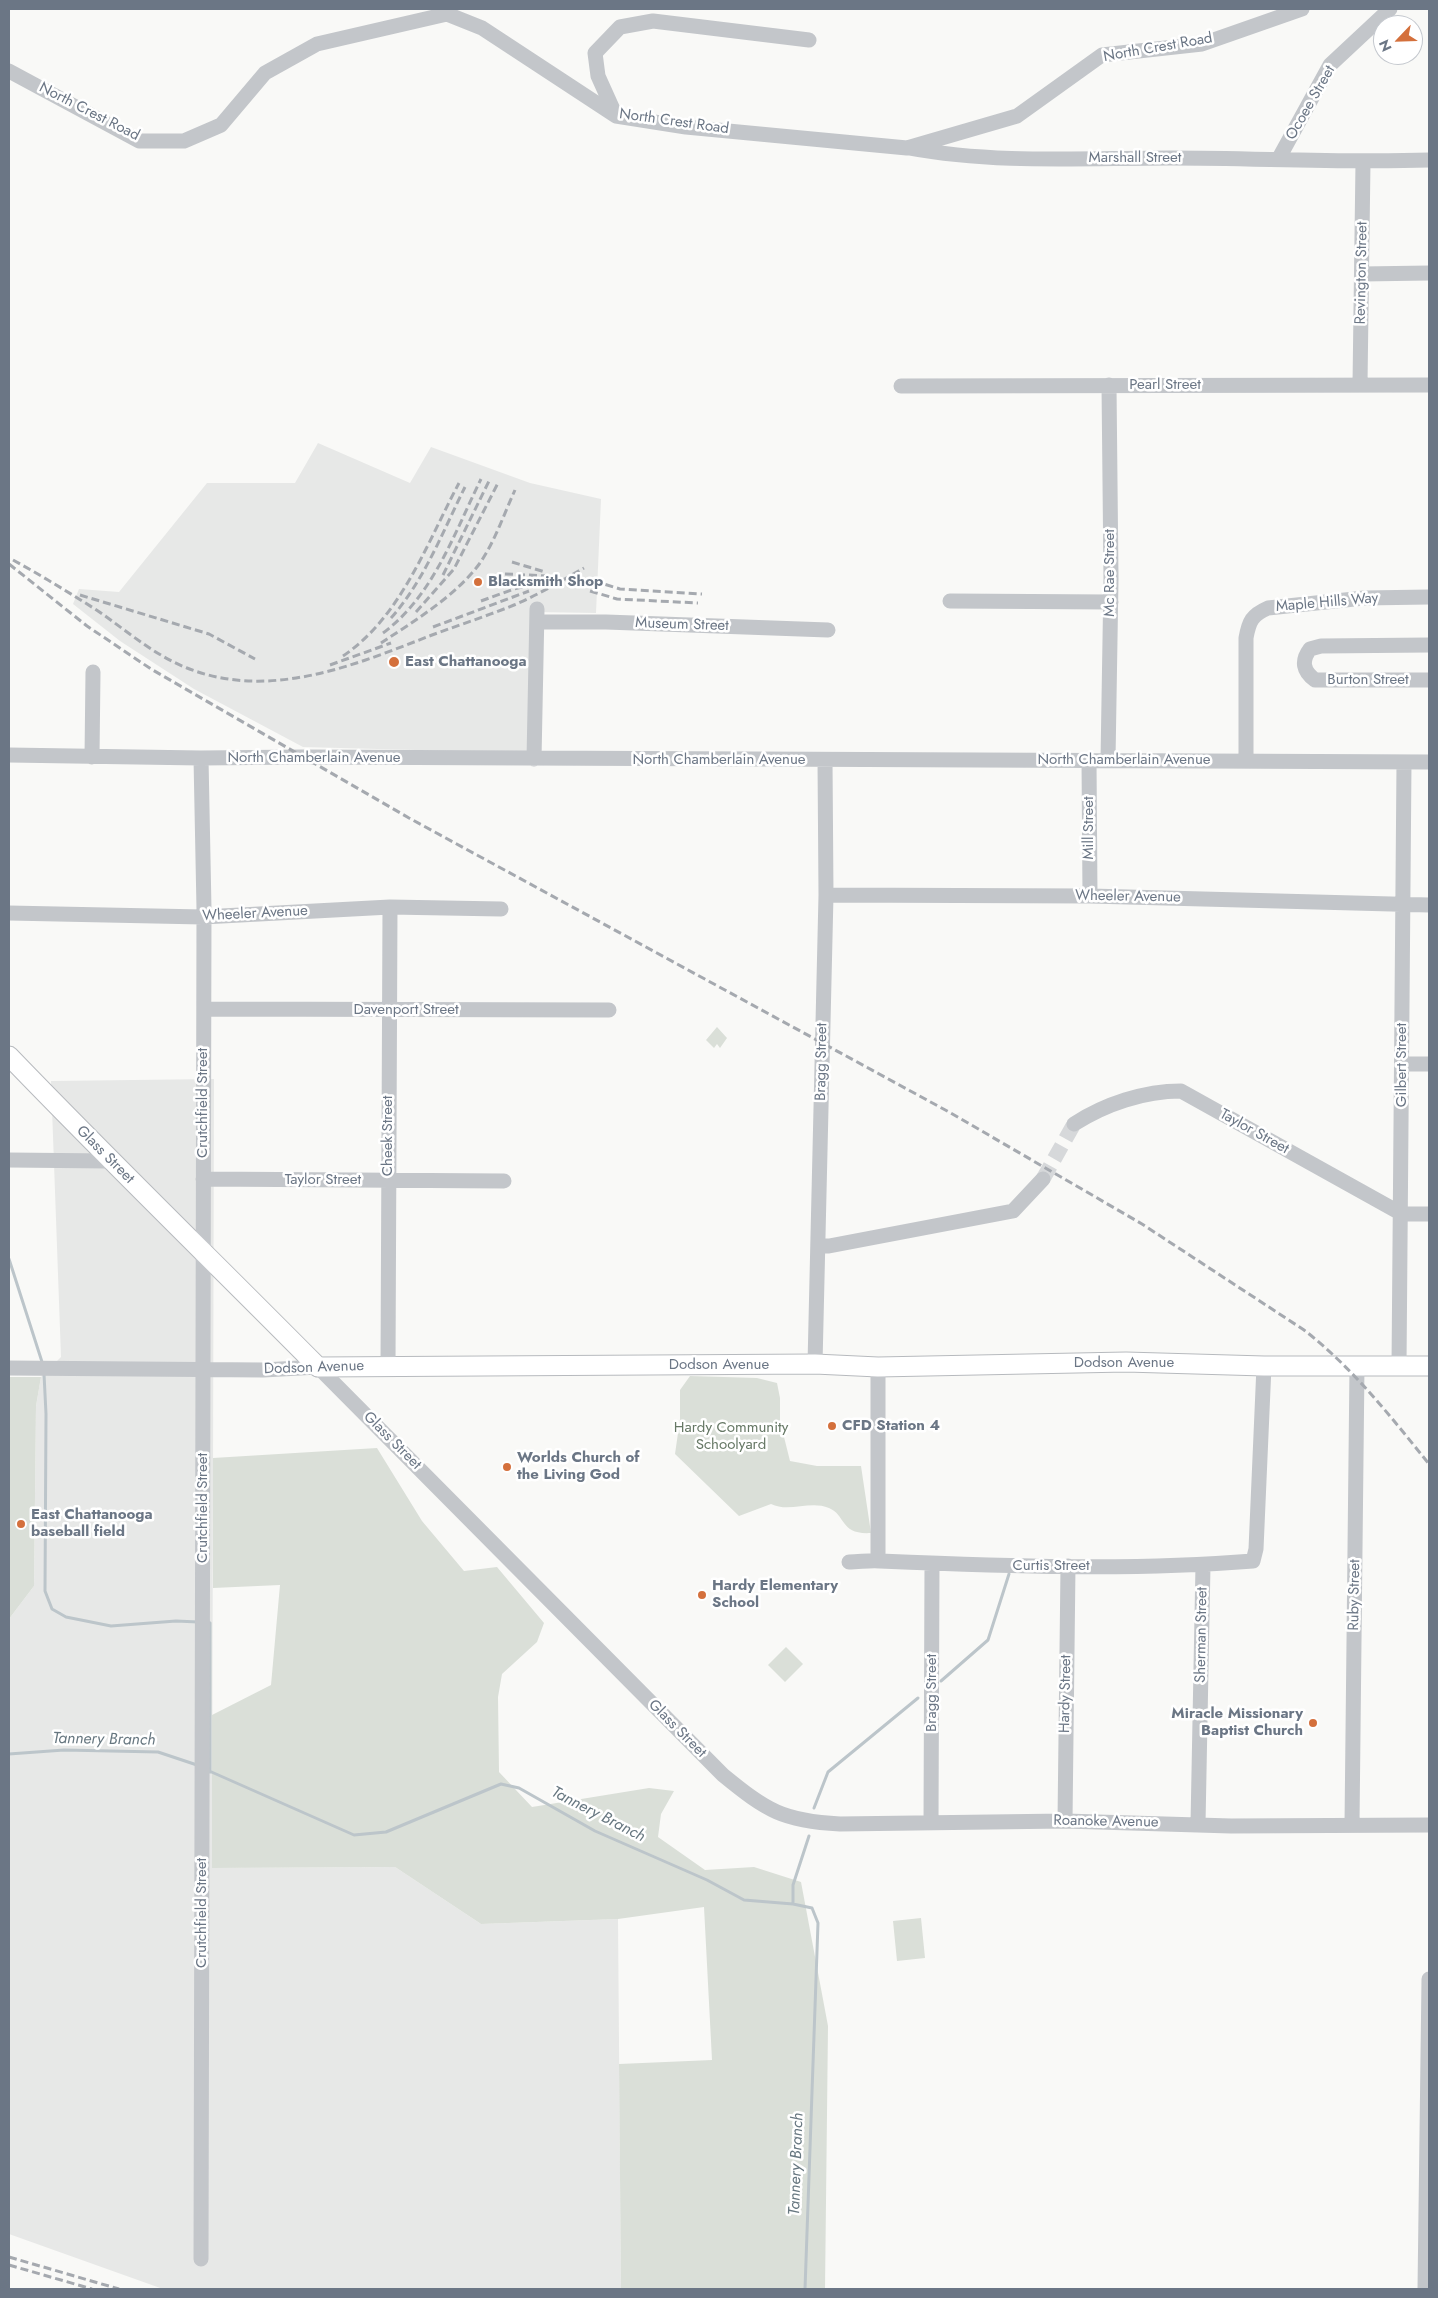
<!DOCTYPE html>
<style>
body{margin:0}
#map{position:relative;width:1438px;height:2298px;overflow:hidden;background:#f9f9f7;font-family:Jost,sans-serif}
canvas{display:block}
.frame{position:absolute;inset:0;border:10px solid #6b7685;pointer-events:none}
.north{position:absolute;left:1373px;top:15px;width:50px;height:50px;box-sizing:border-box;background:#fff;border:1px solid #c4c8ce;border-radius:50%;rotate:246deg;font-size:14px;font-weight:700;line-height:20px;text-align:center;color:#6b7685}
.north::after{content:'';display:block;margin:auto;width:18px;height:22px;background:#d4703c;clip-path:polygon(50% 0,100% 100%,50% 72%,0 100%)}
</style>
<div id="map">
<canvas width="1438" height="2298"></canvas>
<div class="frame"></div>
<div class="north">N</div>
</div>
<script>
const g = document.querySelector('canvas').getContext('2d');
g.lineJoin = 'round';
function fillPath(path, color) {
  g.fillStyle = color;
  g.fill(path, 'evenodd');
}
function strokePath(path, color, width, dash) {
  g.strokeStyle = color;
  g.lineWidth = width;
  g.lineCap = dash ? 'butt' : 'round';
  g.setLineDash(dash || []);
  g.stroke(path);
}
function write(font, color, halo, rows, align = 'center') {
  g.font = font + ' Jost,sans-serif';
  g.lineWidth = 5;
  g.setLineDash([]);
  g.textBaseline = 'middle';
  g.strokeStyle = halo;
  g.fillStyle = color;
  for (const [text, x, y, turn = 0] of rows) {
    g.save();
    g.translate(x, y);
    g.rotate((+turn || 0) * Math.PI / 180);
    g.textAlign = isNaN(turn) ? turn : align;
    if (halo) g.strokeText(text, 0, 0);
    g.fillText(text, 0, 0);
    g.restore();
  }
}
fillPath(new Path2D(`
 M 318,443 L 410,483 L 431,447 L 530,483 L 601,499 L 596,613 L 534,612 L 528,753 L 303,747 L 194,689 L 120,641 L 73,604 L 79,589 L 119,592 L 207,483 L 295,483 Z
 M 214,1079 L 212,1868 L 395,1867 L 481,1924 L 618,1919 L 621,2289 L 163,2289 L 9,2234 L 9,1619 L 34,1586 L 36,1406 L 41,1377 L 61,1357 L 51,1081 Z`), '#e7e8e7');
fillPath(new Path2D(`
 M 717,1027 L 727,1038 L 720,1048 L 717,1044 L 714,1048 L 706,1040 Z
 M 690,1376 L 757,1378 L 777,1383 L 780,1398 L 780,1421 L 790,1461 L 817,1466 L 861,1466 L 871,1533 C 840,1535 846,1515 829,1508 C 810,1500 789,1513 771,1504 L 739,1516 L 675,1454 L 680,1419 L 680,1390 Z
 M 9,1377 L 41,1377 L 36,1406 L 34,1586 L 9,1619 Z
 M 377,1448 L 422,1521 L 464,1571 L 497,1567 L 544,1623 L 537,1642 L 502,1674 L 498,1697 L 499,1772 L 532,1807 L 649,1788 L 674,1791 L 661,1814 L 658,1837 L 705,1870 L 754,1867 L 801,1882 L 828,2026 L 825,2289 L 621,2289 L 619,2064 L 712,2060 L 704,1907 L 618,1919 L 481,1924 L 395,1867 L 212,1868 L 212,1715 L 271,1685 L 280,1585 L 213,1588 L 213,1458 Z
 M 786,1647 L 803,1664 L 785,1682 L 768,1665 Z
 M 921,1918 L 925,1958 L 897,1961 L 893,1921 Z`), '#dadfd8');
strokePath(new Path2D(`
 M 9,1259 L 43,1365
 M 44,1374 L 46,1414 L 45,1591 L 52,1609 L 66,1617 L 111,1626 L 176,1621 L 198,1622
 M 207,1622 L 210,1623 L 210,1772
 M 941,1681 L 988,1640 L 1009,1574
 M 9,1754 L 64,1750 L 158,1752 L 197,1765
 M 207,1770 L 354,1835 L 386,1832 L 501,1784 L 519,1788 L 595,1831 L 707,1880 L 744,1900 L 793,1904 L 812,1908 L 818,1923 L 805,2289
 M 814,1808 L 828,1772 L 918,1698
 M 793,1904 L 793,1885 L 809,1836`), '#bcc5ca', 3);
strokePath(new Path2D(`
 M 1043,1179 L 1074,1124`), '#d6d8da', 15, [15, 8]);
const major = new Path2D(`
 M 9,1056 C 110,1161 215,1263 318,1367 L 815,1364 L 878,1367 L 1126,1362 L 1264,1366 L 1429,1366`);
strokePath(major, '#b7babe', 21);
strokePath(new Path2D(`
 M 9,71 L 139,141 L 184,141 L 221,125 L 265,73 L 317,44 L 447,14 L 482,28 L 616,116 L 686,127 L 907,148 L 1017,116 L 1102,55 L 1202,44 L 1302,9
 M 616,116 L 598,76 L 595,53 L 620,27 L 653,21 L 809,40
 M 909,148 C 994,164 1084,158 1171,158 C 1257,158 1343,163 1429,160
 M 1279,158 L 1330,65 L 1390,9
 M 1362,274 L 1429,273
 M 1360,384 L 1363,162
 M 901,386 L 1429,385
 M 950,601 L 1111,602
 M 537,622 L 606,622 L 828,630
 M 1429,645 L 1321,646 L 1310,649 C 1301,661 1303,671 1315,680 L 1429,680
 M 9,755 L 201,758 L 303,757 L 1429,762
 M 92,757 L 93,672
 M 201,758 L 204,909 L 201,2259
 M 534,759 L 537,609
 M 1089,760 L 1090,896
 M 1108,760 L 1111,579 L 1109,385
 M 1246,761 L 1246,638 C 1249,621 1252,615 1268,608 L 1364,598 L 1429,597
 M 826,895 L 1090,896 L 1429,905
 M 9,913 L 203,917 L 390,907 L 501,909
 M 204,1009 L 609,1010
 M 1402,1064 L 1429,1064
 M 1074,1124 C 1105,1104 1144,1091 1181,1091 L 1402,1214 L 1429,1214
 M 9,1160 L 109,1161
 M 203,1179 L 504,1181
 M 819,1246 L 829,1246 L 1013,1211 L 1043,1179
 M 815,1364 L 826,895 L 825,760
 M 388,1365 L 390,907
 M 1399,1366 L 1404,763
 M 9,1368 L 263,1370 L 318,1367 L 723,1775 C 767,1811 783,1821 840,1824 L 1065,1821 L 1231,1826 L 1429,1825
 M 878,1561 L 878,1367
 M 849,1562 C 860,1562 870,1560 880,1561 C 1004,1566 1129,1571 1253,1561 L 1256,1549 L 1264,1366
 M 1065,1821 L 1068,1566
 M 931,1823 L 932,1564
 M 1198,1824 L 1203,1565
 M 1352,1824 L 1357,1366
 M 1425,2289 L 1429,1979`), '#c3c6ca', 15);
strokePath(major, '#fff', 19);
strokePath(new Path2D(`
 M 13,560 C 42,576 70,593 98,611 C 127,631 154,655 187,668 C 270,701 355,665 432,635 C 459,625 487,616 514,605 C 538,595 561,581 584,568
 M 512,562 L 545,572
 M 9,564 L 87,626 L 151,669 L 409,818 L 949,1112 L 1142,1224 L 1304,1330 C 1352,1367 1391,1417 1429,1464
 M 505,574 L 549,576
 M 443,575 L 489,481
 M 594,581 L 620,589 L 702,594
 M 590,591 L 617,599 L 698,603
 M 80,595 L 209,634 L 255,659
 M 481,601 L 514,589 L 549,580
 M 416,612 L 454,569 L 498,483
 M 391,618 C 424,581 443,531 465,487
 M 433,627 L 529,591
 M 383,633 C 433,596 454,534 481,479
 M 381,643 C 414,621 456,596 480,563 C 495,541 504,514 515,490
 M 343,656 C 401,617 427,543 459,483
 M 330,665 L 391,643
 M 9,2257 L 119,2289
 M 9,2265 L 92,2289`), '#a5a9af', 3, [8, 4]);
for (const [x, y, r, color] of [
 [478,582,5,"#d4703c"],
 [394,662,6,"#d4703c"],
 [832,1426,5,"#d4703c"],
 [507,1467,5,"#d4703c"],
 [21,1524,5,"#d4703c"],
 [702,1595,5,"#d4703c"],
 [1313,1723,5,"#d4703c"]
]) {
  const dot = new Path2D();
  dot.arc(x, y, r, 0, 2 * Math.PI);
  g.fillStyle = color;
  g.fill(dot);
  strokePath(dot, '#fff', 2);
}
write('15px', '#6b7685', '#fff', [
 ["North Crest Road",1158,48,-10],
 ["Ocoee Street",1311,103,-60],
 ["North Crest Road",89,112,27],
 ["North Crest Road",674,122,8],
 ["Marshall Street",1135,158],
 ["Revington Street",1362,273,-89],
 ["Pearl Street",1165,385],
 ["Mc Rae Street",1110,573,-90],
 ["Maple Hills Way",1327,603,-5],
 ["Museum Street",682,625,2],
 ["Burton Street",1368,680],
 ["North Chamberlain Avenue",314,758],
 ["North Chamberlain Avenue",719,760],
 ["North Chamberlain Avenue",1124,760],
 ["Mill Street",1089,828,-90],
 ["Wheeler Avenue",1128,897,1],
 ["Wheeler Avenue",255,914,-3],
 ["Davenport Street",406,1010],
 ["Bragg Street",822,1062,-89],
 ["Gilbert Street",1402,1065,-90],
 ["Crutchfield Street",203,1103,-90],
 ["Taylor Street",1254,1132,29],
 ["Cheek Street",388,1136,-90],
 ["Glass Street",105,1155,45],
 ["Taylor Street",323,1180],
 ["Dodson Avenue",1124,1363],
 ["Dodson Avenue",719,1365],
 ["Dodson Avenue",314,1368,-2],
 ["Glass Street",392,1441,45],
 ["Crutchfield Street",203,1508,-90],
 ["Curtis Street",1051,1566],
 ["Ruby Street",1355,1595,-89],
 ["Sherman Street",1202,1635,-89],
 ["Bragg Street",932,1693,-90],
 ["Hardy Street",1066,1694,-89],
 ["Glass Street",677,1729,45],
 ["Roanoke Avenue",1106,1822,1],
 ["Crutchfield Street",202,1913,-90]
]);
write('bold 15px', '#6b7685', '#fff', [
 ["Blacksmith Shop",488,582],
 ["East Chattanooga",405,662],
 ["CFD Station 4",842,1426],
 ["Worlds Church of",517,1458],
 ["the Living God",517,1475],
 ["East Chattanooga",31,1515],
 ["baseball field",31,1532],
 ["Hardy Elementary",712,1586],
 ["School",712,1603],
 ["Miracle Missionary",1303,1714,"right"],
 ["Baptist Church",1303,1731,"right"]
], 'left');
write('15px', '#667865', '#fff', [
 ["Hardy Community",731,1428],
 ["Schoolyard",731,1445]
]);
write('italic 16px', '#677780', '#fff', [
 ["Tannery Branch",104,1740,1],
 ["Tannery Branch",598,1815,27],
 ["Tannery Branch",797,2164,-88]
]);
</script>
